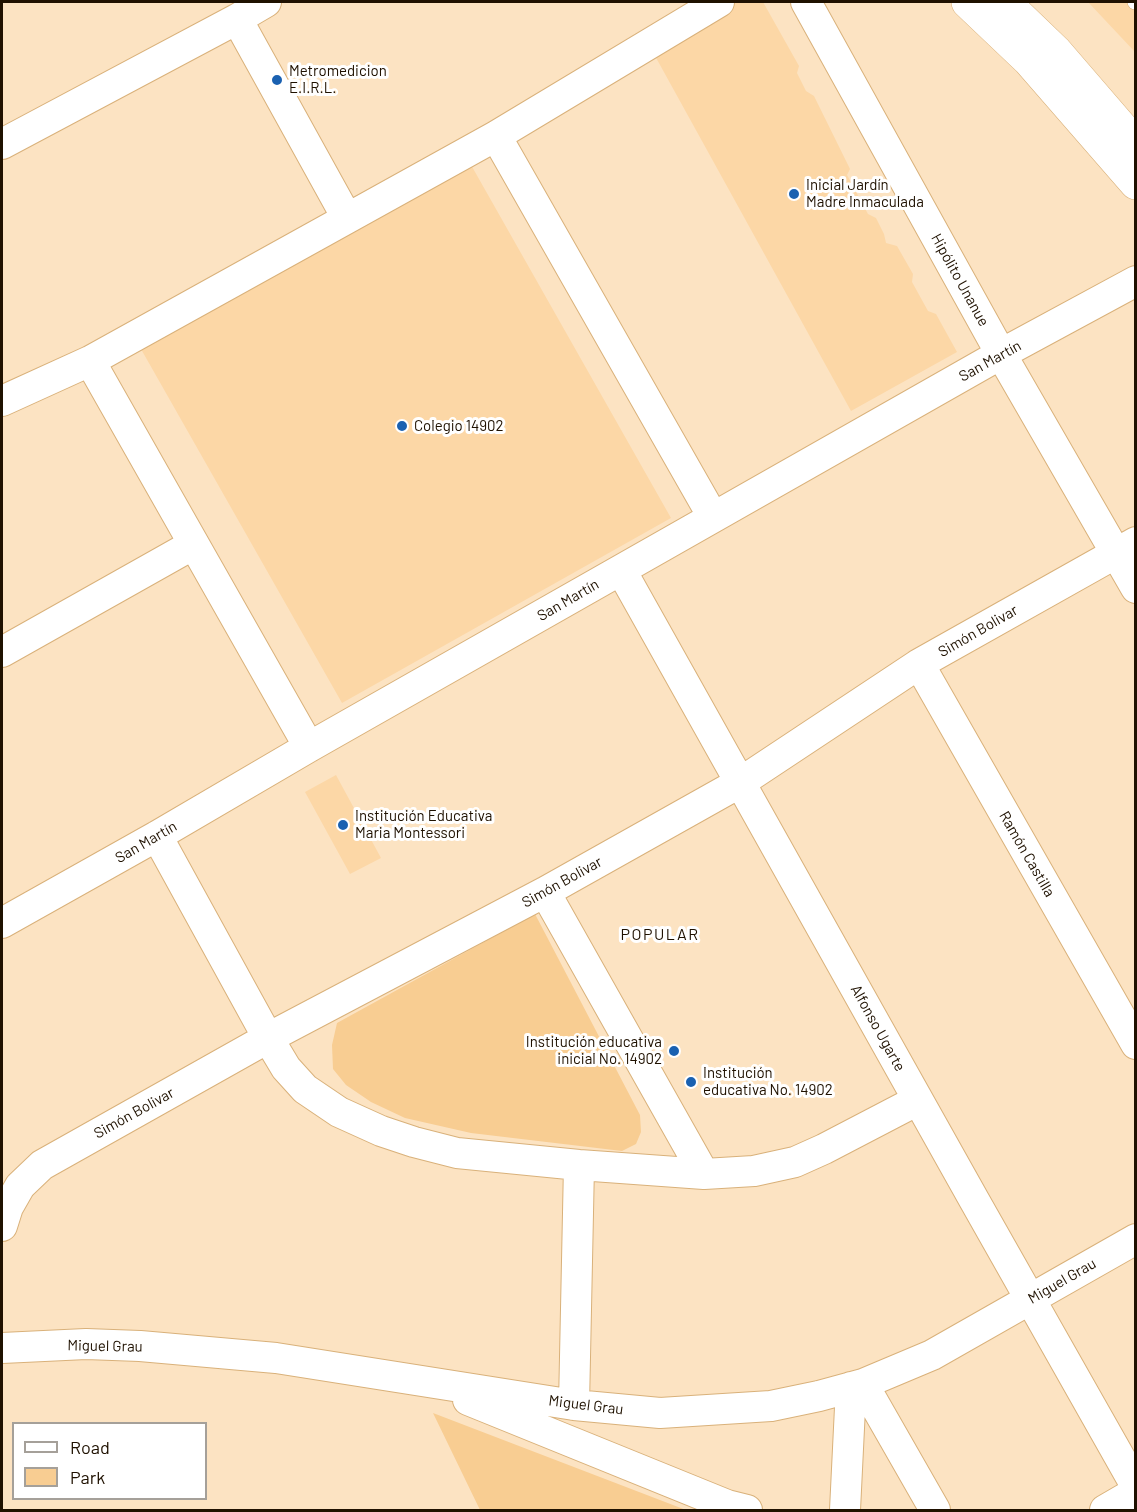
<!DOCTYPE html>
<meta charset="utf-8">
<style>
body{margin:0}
#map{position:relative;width:1137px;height:1512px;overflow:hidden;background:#fce3c2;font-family:Barlow,sans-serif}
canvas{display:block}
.frame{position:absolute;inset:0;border:3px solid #1f1100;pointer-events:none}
.legend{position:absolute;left:12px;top:1422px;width:195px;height:78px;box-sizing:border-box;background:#fff;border:2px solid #a5a099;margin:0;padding:8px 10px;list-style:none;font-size:18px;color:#1f1100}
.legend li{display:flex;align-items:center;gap:12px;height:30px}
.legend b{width:30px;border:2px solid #a5a099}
</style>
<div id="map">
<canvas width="1137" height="1512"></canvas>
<div class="frame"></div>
<ul class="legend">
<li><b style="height:8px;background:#fff"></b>Road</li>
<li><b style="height:16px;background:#f8cd92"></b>Park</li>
</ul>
</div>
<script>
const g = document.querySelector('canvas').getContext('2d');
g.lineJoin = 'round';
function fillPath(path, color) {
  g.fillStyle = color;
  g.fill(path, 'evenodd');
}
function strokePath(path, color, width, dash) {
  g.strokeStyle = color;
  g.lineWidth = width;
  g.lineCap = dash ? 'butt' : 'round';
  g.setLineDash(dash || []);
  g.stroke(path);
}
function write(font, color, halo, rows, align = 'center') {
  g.font = font + ' Barlow,sans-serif';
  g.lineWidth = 6;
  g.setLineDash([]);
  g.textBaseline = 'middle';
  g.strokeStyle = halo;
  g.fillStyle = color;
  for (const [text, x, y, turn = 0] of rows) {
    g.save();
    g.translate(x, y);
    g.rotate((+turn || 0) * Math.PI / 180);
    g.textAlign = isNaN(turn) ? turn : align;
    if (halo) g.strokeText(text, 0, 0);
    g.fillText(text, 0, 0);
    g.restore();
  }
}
fillPath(new Path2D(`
 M 728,2 L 763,2 L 799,66 L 797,73 L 806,91 L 814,96 L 850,169 L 847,175 L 868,214 L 876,218 L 884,234 L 886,243 L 897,246 L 913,274 L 912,282 L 928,311 L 936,314 L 957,352 L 851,411 L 649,45 Z
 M 1088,2 L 1135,2 L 1135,52 Z
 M 462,149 L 671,518 L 342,703 L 133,335 Z
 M 336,775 L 381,858 L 350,874 L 305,792 Z`), '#fcd7a6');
fillPath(new Path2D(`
 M 535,914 L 640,1115 L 641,1132 L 636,1144 L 622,1151 L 471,1133 L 405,1118 L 371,1102 L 346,1085 L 333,1069 L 332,1045 L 337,1023 Z
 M 433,1413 L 686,1510 L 480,1510 Z`), '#f8cd92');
const lane = new Path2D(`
 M 1135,2 L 1136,2`);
const street = new Path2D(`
 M 806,2 L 1001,354 L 1136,588
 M 237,19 L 347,218
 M 496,136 L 713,517
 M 2,144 L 237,19 L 266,2
 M 90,361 L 309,747
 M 2,401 L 90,361 L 496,136 L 719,2
 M 621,570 C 794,875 962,1182 1136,1486
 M 2,652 L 194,544
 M 919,664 L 1136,1044
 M 157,836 L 268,1038 L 286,1068 L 305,1089 L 339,1112 L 381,1131 L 414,1142 L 457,1153 L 579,1165 L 704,1174 L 754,1171 L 795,1162 L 824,1149 L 918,1100
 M 545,892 L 704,1174
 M 2,923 L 157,836 L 309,747 L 1001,354 L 1136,281
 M 2,1226 L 8,1207 L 20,1186 L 42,1165 L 268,1038 L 545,892 L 741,782 L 919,664 L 1136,542
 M 2,1348 L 86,1344 L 140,1346 L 276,1358 L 574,1405 L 660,1413 L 771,1406 L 819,1396 L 863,1384 L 932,1355 L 1136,1239
 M 863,1384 L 935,1510
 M 468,1400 L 727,1505 L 747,1510
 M 574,1405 L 579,1165
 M 845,1510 L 851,1387
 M 1105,1510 L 1136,1492`);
const secondary = new Path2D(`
 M 968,2 L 1029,60 L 1136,183
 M 1004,2 L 1056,52 L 1136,145`);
strokePath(lane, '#d9b17a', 16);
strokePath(street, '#d9b17a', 32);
strokePath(secondary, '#d9b17a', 34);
strokePath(lane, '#fff', 15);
strokePath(street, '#fff', 30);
strokePath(secondary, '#fff', 33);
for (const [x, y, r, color] of [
 [277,80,6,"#1a61b1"],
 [794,194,6,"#1a61b1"],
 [402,426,6,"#1a61b1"],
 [343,825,6,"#1a61b1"],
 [674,1051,6,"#1a61b1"],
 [691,1082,6,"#1a61b1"]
]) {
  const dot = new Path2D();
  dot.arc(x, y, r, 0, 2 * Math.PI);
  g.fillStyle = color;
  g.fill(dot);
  strokePath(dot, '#fff', 2);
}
write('15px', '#1f1100', '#fff', [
 ["Metromedicion",289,71],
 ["E.I.R.L.",289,88],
 ["Inicial Jardín",806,185],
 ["Madre Inmaculada",806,202],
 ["Colegio 14902",414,426],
 ["Institución Educativa",355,816],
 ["Maria Montessori",355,833],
 ["Institución educativa",662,1042,"right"],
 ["inicial No. 14902",662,1059,"right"],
 ["Institución",703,1073],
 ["educativa No. 14902",703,1090]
], 'left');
write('15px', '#1f1100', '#fff', [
 ["Hipólito Unanue",960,280,61],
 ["San Martín",990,361,-29],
 ["San Martín",568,600,-30],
 ["Simón Bolivar",978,631,-30],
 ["San Martín",146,842,-30],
 ["Ramón Castilla",1027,854,60],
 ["Simón Bolivar",562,882,-29],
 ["Alfonso Ugarte",878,1028,61],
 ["Simón Bolivar",134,1113,-29],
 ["Miguel Grau",1062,1281,-30],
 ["Miguel Grau",105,1346,1],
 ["Miguel Grau",586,1405,7]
]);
g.letterSpacing = '1.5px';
write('16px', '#1f1100', '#fff', [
 ["POPULAR",660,935]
]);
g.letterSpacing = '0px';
</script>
